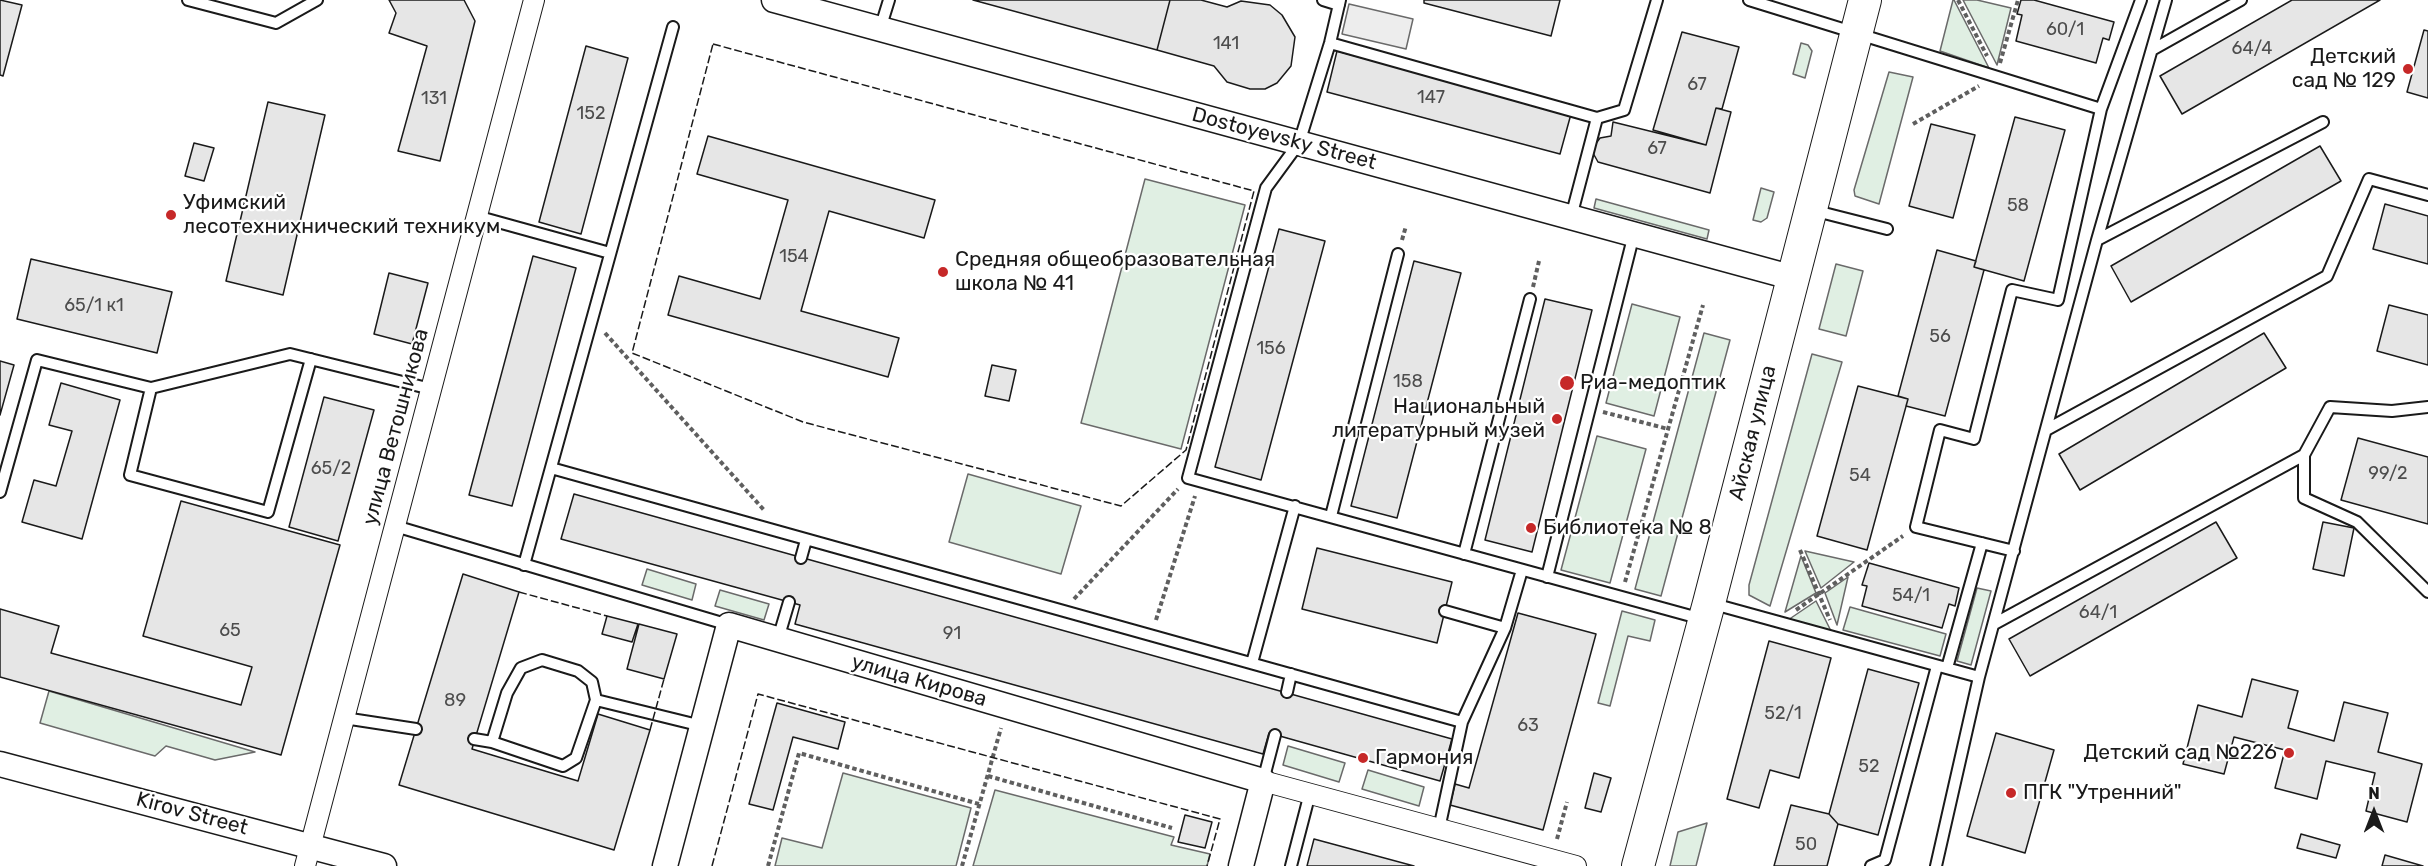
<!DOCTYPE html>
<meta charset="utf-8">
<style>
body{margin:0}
#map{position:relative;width:2428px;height:866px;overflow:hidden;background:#fff;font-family:Rubik,sans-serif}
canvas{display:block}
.north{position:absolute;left:2344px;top:782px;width:60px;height:60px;-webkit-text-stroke:4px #fff;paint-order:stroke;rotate:0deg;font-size:16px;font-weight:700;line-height:24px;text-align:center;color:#1a1a1a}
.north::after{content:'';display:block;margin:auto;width:21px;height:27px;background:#1a1a1a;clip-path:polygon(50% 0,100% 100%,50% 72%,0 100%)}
</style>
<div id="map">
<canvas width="2428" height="866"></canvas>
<div class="north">N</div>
</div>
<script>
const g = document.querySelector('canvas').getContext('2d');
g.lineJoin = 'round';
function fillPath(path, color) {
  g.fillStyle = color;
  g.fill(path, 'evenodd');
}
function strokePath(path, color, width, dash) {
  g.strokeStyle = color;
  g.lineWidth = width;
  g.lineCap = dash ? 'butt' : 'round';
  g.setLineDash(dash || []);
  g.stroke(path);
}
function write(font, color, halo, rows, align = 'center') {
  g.font = font + ' Rubik,sans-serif';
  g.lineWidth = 4.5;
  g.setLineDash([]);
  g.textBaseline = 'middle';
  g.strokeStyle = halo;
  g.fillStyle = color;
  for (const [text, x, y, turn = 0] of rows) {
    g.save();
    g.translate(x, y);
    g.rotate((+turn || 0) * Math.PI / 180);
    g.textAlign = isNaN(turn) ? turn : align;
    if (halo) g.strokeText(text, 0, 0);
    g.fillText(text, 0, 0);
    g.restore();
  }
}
const green = new Path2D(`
 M 1953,0 L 1954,0 L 1989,68 L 1940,51 Z
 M 1963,0 L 1977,0 L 2011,8 L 1997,65 Z
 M 1801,43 L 1808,45 L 1812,51 L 1805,78 L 1793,74 Z
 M 1889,72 L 1913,77 L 1879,204 L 1855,196 L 1854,190 Z
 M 1145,179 L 1245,205 L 1181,449 L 1081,423 Z
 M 1761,188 L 1774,192 L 1767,218 L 1761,222 L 1753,220 Z
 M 1596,199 L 1709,230 L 1707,239 L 1594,208 Z
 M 1836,264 L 1863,271 L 1846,336 L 1819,329 Z
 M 1632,304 L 1680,317 L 1654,416 L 1606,403 Z
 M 1704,333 L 1730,340 L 1661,596 L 1635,589 Z
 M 1812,354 L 1842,362 L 1770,606 L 1749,595 L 1749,585 Z
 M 1597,436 L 1646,449 L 1610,583 L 1561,570 Z
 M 968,474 L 1081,506 L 1061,574 L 949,542 Z
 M 1805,551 L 1854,562 L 1821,588 Z
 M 1801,556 L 1816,593 L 1785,612 Z
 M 647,569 L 696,584 L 692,600 L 642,585 Z
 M 1848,577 L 1837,625 L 1825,593 Z
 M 1977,588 L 1991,591 L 1971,665 L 1957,661 Z
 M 720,590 L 769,604 L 764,620 L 715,606 Z
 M 1816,601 L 1832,633 L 1788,620 Z
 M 1850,607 L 1946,634 L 1940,656 L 1843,630 Z
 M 1622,611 L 1655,620 L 1650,641 L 1628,636 L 1610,706 L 1598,703 Z
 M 49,691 L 255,752 L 215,760 L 166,746 L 155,756 L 40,723 Z
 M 1288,746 L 1345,763 L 1339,782 L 1283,765 Z
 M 1368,770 L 1424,787 L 1419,806 L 1362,789 Z
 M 843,773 L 971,808 L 956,866 L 775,866 L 782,838 L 822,848 Z
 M 995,790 L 1174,837 L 1171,845 L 1210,854 L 1207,866 L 973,866 Z
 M 1707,823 L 1696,866 L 1670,866 L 1678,832 Z`);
fillPath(green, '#e0efe3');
strokePath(green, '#6a6a6a', 1.5);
const parking = new Path2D(`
 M 1349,4 L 1413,19 L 1406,49 L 1342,34 Z`);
fillPath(parking, '#ededed');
strokePath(parking, '#6a6a6a', 1.5);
const building = new Path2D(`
 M 0,0 L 22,5 L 3,76 L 0,75 Z
 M 389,0 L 464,0 L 475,21 L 440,161 L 398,151 L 427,46 L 389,33 L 396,13 Z
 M 973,0 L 1170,0 L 1157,50 Z
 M 1170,0 L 1201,0 L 1227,7 L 1241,1 L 1270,5 L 1282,15 L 1295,37 L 1291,66 L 1277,83 L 1265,89 L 1250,89 L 1227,82 L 1214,66 L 1157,50 Z
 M 1424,0 L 1560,0 L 1551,36 L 1424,3 Z
 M 2021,0 L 2034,0 L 2114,22 L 2109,40 L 2103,38 L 2096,63 L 2016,41 L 2022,15 L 2017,14 Z
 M 2292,0 L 2380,0 L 2182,114 L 2160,76 Z
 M 2424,30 L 2428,31 L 2428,98 L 2407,92 Z
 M 1682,32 L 1739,47 L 1722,109 L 1716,108 L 1706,145 L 1653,130 Z
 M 586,46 L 628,58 L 581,234 L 539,222 Z
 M 1337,51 L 1571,114 L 1560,154 L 1327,92 Z
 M 268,102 L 325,115 L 283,295 L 226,281 Z
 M 1716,108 L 1731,112 L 1710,193 L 1598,162 L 1593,153 L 1594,146 L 1600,138 L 1611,136 L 1613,122 L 1706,145 Z
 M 2015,117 L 2065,130 L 2024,281 L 1974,267 Z
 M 1931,124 L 1975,135 L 1953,218 L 1909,206 Z
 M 708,136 L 935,200 L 924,238 L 829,211 L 801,311 L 899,338 L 888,377 L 668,315 L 679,276 L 760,299 L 788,200 L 697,174 Z
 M 194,143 L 214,148 L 204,181 L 185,176 Z
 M 2320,146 L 2341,181 L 2131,302 L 2111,266 Z
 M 2385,204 L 2428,216 L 2428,264 L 2373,249 Z
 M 1279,229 L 1325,241 L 1261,480 L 1215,467 Z
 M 1937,250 L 1976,261 L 1974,267 L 1984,270 L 1945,416 L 1906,406 L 1908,399 L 1898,396 Z
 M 533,256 L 576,268 L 512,506 L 469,495 Z
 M 31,259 L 172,292 L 157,353 L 17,319 Z
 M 1414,261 L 1461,273 L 1397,518 L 1351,506 Z
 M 389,273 L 428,283 L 412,344 L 374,334 Z
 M 1545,299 L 1592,310 L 1532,552 L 1485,540 Z
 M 2389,305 L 2428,315 L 2428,365 L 2377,351 Z
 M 2264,333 L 2286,368 L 2080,490 L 2059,454 Z
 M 0,361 L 14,365 L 0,415 Z
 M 992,365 L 1016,370 L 1009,401 L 985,396 Z
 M 61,383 L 120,400 L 82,539 L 22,522 L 34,480 L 56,486 L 72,431 L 49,425 Z
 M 1858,386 L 1908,399 L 1867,550 L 1817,536 Z
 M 324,397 L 374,410 L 338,541 L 289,527 Z
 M 2358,438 L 2428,457 L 2428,524 L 2341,500 Z
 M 574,494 L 1452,739 L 1440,781 L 1269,733 L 1263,754 L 795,624 L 800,605 L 561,539 Z
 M 181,501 L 340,545 L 281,755 L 0,677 L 0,609 L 59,626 L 51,653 L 241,705 L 252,667 L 143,636 Z
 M 2216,522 L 2237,558 L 2030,676 L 2009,639 Z
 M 2323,522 L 2354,528 L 2344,576 L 2313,569 Z
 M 1317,548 L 1452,582 L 1437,643 L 1302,609 Z
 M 1869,563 L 1959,588 L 1955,606 L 1949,604 L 1942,628 L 1862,606 L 1867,586 L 1862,585 Z
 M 463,574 L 519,592 L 472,749 L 578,781 L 598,714 L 650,730 L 614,850 L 399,785 Z
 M 1518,613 L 1596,634 L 1543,830 L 1450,805 L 1455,784 L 1469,788 Z
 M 607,616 L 638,624 L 632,642 L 602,634 Z
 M 639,624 L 677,634 L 664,679 L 627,669 Z
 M 1769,641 L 1831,658 L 1799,778 L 1770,770 L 1759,808 L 1727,799 Z
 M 1868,669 L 1919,683 L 1878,835 L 1838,824 L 1829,814 Z
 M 2252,679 L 2298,691 L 2288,728 L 2334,741 L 2344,702 L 2388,713 L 2378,752 L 2422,764 L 2407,822 L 2366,811 L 2375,773 L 2326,761 L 2317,799 L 2275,788 L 2285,750 L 2234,737 L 2224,774 L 2183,764 L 2198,705 L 2242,717 Z
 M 777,703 L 845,722 L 838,749 L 793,737 L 773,810 L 749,804 Z
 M 1996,733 L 2054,750 L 2025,853 L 1967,836 Z
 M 1594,773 L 1611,778 L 1601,812 L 1585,808 Z
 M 1791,805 L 1829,814 L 1838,824 L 1827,866 L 1774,866 Z
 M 1185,815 L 1212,822 L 1205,848 L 1178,842 Z
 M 2301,834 L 2340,845 L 2336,858 L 2297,848 Z
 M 1314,839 L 1414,866 L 1307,866 Z
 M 2385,855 L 2423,866 L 2382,866 Z`);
fillPath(building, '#e6e6e6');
strokePath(building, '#1a1a1a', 1.5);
const service = new Path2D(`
 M 188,0 L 276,23 L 317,0
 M 1323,0 L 1339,5
 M 1340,0 L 1330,43 L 1299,143 L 1266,188 L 1188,478 L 1702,619
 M 1749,0 L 2101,109
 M 880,29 L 889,0
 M 1330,43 L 1597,118
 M 2152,50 L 2241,0
 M 1812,210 L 1887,229
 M 476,216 L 610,253
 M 1571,217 L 1597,118 L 1624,110 L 1657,0
 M 2097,240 L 2323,122
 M 151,388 L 130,475 L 268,512 L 311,359
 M 2428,407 L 2392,411 L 2330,407 L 2304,455 L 2304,498 L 2357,522 L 2428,592
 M 2046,430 L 2327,276 L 2369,179 L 2428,195
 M 551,468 L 1462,722
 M 0,492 L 37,360 L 151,388 L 290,354 L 431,389
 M 1331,516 L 1398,254
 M 395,526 L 729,625
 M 2014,551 L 1916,527 L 1940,430 L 1974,439 L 2012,290 L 2058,300 L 2101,109 L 2141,0
 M 1464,554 L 1530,299
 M 801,558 L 806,540
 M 524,565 L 673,27
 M 1547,577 L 1634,234
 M 1710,603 L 1979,677
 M 1445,611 L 1505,628
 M 1994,624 L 2304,455
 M 778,639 L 789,602
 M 1252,663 L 1295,506
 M 1947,668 L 1982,543
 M 1287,692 L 1291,674
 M 596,700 L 576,758 L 563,766 L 492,742 L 507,693 L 521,668 L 542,660 L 578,671 L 592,682 L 596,700 L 702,726
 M 344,718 L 416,729
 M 474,739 L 492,742
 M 1263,781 L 1275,735
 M 1439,829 L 1462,722 L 1505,628 L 1522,570
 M 1291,866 L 1310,793
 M 1871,866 L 1885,860 L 1937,666
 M 1936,866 L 1979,677 L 2097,240 L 2166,0`);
const minor = new Path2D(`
 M 1263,781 L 1576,866
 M 305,866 L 534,0`);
const tertiary = new Path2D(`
 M 774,0 L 1794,278
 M 0,764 L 384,866
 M 665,866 L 729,625 L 1263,781 L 1241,866`);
const primary = new Path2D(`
 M 1638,866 L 1709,603 L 1865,0`);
strokePath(service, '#1a1a1a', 14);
strokePath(minor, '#1a1a1a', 22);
strokePath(tertiary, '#1a1a1a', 27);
strokePath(primary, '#1a1a1a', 34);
strokePath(new Path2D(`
 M 1958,0 L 1987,56
 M 2000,63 L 2018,0
 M 1913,124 L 1979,86
 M 1402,240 L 1406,226
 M 1533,287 L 1539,261
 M 605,333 L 764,510
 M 1603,412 L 1668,429
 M 1800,550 L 1830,620
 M 1625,582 L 1703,305
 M 1074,599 L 1178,489
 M 1796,610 L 1903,536
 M 1156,620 L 1195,496
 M 988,776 L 1172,828
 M 1557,839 L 1567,802
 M 768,866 L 799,753 L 979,804
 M 962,866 L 1001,728`), '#5f5f5f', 4, [4.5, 3]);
strokePath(service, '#fff', 10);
strokePath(minor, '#fff', 20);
strokePath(tertiary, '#fff', 24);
strokePath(primary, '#fff', 32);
strokePath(new Path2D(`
 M 713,44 L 1254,191 L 1186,450 L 1121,506 L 803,422 L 632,353 Z
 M 519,592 L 607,616
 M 650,730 L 664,679
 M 712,866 L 758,694 L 1220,819 L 1207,866`), '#1a1a1a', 1.5, [8, 3]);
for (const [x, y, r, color] of [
 [2408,69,6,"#c62828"],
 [171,215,6,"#c62828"],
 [943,272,6,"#c62828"],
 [1567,383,8,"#c62828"],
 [1557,419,6,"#c62828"],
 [1531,528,6,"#c62828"],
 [2289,753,6,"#c62828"],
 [1363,758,6,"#c62828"],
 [2011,793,6,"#c62828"]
]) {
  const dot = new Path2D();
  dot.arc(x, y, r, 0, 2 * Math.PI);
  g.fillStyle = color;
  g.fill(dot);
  strokePath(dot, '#fff', 2);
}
write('18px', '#4d4d4d', null, [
 ["60/1",2065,30],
 ["141",1226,44],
 ["64/4",2252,49],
 ["67",1697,85],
 ["147",1431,98],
 ["131",434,99],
 ["152",591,114],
 ["67",1657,149],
 ["58",2018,206],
 ["154",794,257],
 ["65/1 к1",94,306],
 ["56",1940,337],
 ["156",1271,349],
 ["158",1408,382],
 ["65/2",331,469],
 ["99/2",2388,474],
 ["54",1860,476],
 ["54/1",1911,596],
 ["64/1",2098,613],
 ["65",230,631],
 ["91",952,634],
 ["89",455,701],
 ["52/1",1783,714],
 ["63",1528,726],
 ["52",1869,767],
 ["50",1806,845]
]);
write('21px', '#1a1a1a', '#fff', [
 ["Детский",2396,57,"right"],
 ["сад № 129",2396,81,"right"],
 ["Уфимский",183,203],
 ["лесотехнихнический техникум",183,227],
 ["Средняя общеобразовательная",955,260],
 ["школа № 41",955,284],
 ["Риа-медоптик",1580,383],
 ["Национальный",1545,407,"right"],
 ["литературный музей",1545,431,"right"],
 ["Библиотека № 8",1543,528],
 ["Детский сад №226",2277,753,"right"],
 ["Гармония",1375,758],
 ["ПГК \"Утренний\"",2023,793]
], 'left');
write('21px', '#1a1a1a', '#fff', [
 ["Dostoyevsky Street",1284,139,15],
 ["улица Ветошникова",396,427,-75],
 ["Айская улица",1753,433,-76],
 ["улица Кирова",919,681,16],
 ["Kirov Street",192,814,15]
]);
</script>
